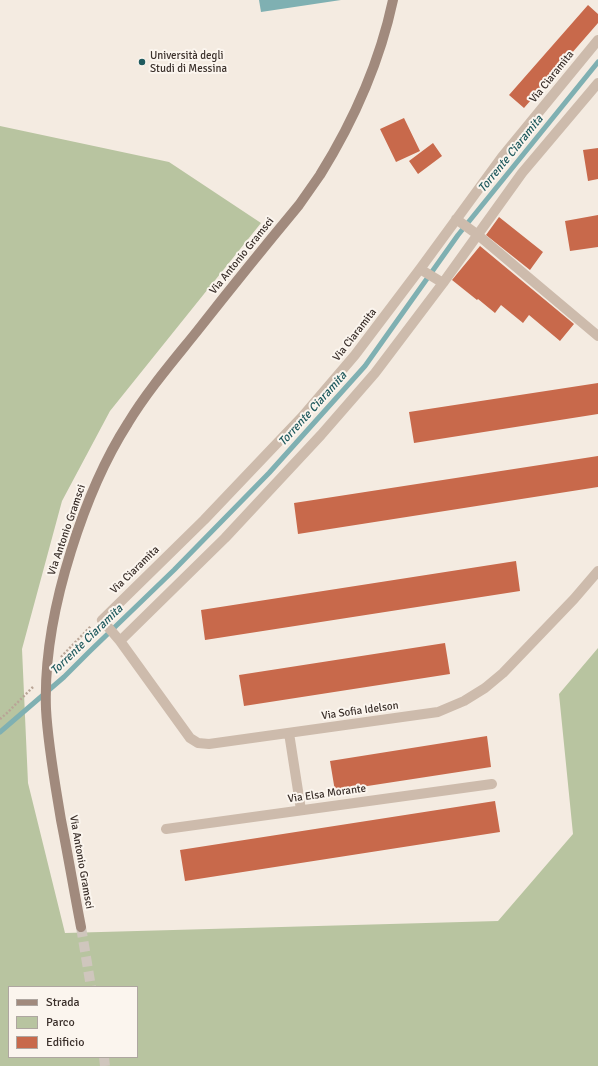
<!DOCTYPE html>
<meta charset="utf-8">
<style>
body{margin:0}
#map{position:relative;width:598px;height:1066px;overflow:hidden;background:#f4ebe1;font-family:Signika,sans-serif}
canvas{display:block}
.legend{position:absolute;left:8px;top:986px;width:130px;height:72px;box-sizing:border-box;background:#fbf5ee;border:1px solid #aea6a0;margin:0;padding:5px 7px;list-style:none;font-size:12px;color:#3b302b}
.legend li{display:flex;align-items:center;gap:8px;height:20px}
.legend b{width:20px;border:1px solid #aea6a0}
</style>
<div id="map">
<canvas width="598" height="1066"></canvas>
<ul class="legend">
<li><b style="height:5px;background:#a18a7d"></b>Strada</li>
<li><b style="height:11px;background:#b8c4a0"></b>Parco</li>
<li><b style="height:11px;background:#c8694b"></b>Edificio</li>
</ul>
</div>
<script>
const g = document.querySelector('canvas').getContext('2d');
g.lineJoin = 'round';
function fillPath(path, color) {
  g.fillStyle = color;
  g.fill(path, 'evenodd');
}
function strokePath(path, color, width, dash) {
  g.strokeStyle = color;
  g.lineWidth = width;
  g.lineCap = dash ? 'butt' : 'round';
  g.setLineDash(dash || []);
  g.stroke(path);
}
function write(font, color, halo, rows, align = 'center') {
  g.font = font + ' Signika,sans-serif';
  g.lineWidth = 4;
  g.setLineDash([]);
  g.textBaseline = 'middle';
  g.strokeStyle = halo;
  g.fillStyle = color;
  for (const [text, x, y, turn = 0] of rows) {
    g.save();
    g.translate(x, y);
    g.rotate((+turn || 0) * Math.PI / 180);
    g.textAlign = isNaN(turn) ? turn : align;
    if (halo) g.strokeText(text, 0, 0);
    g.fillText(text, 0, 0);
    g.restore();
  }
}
fillPath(new Path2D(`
 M 0,126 L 169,162 L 261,223 L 110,411 L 62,501 L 22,649 L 28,783 L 65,933 L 498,921 L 573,834 L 559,694 L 598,648 L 598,1066 L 0,1066 ZM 9,987 L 137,987 L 137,1057 L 9,1057 Z`), '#b8c4a0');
fillPath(new Path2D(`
 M 259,0 L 341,0 L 261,12 Z`), '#7fb0b2');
strokePath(new Path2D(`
 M 0,732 L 64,677 L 89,652 L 174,570 L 269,473 L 365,366 L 458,235 L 598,62`), '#7fb0b2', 5);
fillPath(new Path2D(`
 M 588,5 L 598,14 L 598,23 L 524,108 L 509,95 Z
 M 404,118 L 420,151 L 396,162 L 380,129 Z
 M 433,143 L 442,156 L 418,174 L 409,161 Z
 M 598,148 L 598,179 L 588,181 L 583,150 Z
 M 598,215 L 598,247 L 570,251 L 565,221 Z
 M 499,217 L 543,252 L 530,270 L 486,235 Z
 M 480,246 L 574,324 L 560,341 L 529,315 L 523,323 L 501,305 L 495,313 L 478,299 L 477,300 L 452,280 Z
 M 598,383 L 598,414 L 414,443 L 409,412 Z
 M 598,456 L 598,487 L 298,534 L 294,503 Z
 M 516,561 L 520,591 L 205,640 L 201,610 Z
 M 445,643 L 450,674 L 244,706 L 239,675 Z
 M 487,736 L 491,767 L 335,791 L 330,761 Z
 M 495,801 L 500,832 L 185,881 L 180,850 Z`), '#c8694b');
strokePath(new Path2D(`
 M 81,927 L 91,987
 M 104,1057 L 105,1066`), '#cfc6bd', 10, [10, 5]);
strokePath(new Path2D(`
 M 61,657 L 91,626
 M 0,719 L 7,713 L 33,687`), '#b9a596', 2.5, [2, 2]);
strokePath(new Path2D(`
 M 598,40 L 502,157 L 420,269 L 355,355 L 302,417 L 204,520 L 102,620 L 120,641 L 190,738 L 198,743 L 209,744 L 438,712 L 464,701 L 485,688 L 503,673 L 574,599 L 598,571
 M 456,219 L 478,235 L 598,336
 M 420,269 L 443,283
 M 120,641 L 225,538 L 321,435 L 375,373 L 443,283 L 522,173 L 598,83
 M 289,733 L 301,810
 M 166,829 L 492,784`), '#cdbbac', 10);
strokePath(new Path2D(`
 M 81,927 C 74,891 68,855 61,820 C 55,783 48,746 46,709 C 44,654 55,602 71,551 C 85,506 103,462 128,423 C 148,390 174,360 198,330 C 231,288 265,246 299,205 C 306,195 313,185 320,175 C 353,122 380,61 393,0`), '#a18a7d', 10);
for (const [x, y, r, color] of [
 [142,62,4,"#1f5a5e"]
]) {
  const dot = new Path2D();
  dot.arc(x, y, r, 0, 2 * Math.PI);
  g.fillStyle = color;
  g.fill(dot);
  strokePath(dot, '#fbf5ee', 1.5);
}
write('11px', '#3b302b', '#fbf5ee', [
 ["Università degli",150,56],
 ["Studi di Messina",150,69]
], 'left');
write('11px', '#3b302b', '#fbf5ee', [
 ["Via Ciaramita",552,77,-51],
 ["Via Antonio Gramsci",242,256,-51],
 ["Via Ciaramita",355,335,-52],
 ["Via Antonio Gramsci",67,530,-71],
 ["Via Ciaramita",135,570,-44],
 ["Via Sofia Idelson",360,711,-8],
 ["Via Elsa Morante",327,794,-8],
 ["Via Antonio Gramsci",81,862,80]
]);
write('italic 12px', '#1f5a5e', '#fbf5ee', [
 ["Torrente Ciaramita",511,154,-51],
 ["Torrente Ciaramita",313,409,-48],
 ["Torrente Ciaramita",87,640,-44]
]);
</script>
